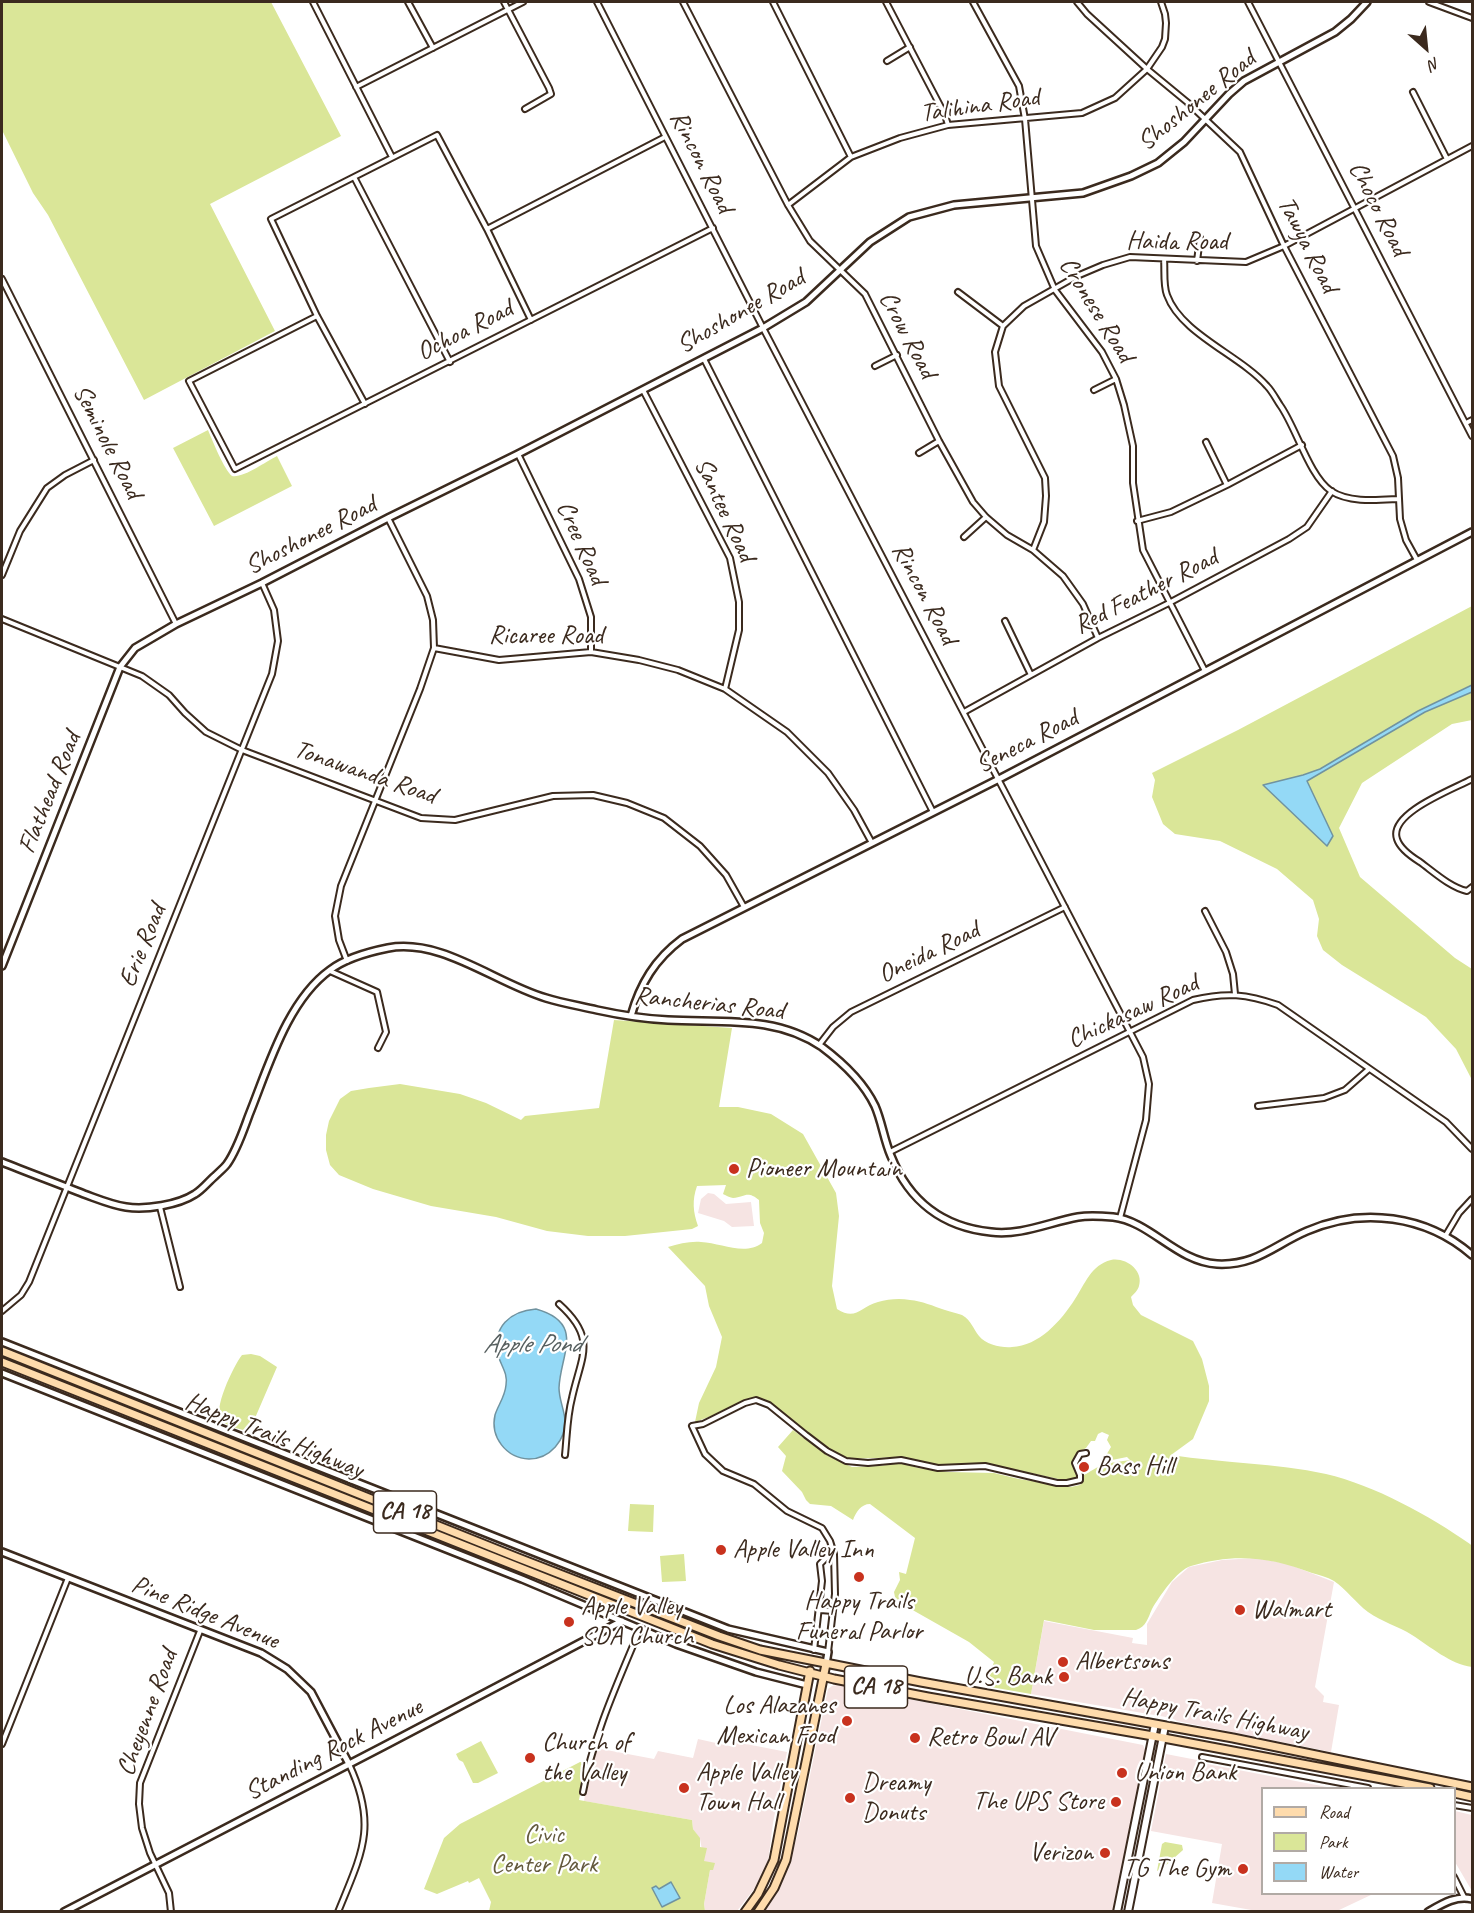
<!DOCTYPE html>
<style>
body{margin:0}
#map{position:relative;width:1474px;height:1913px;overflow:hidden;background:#fff;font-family:Caveat,sans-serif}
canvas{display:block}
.frame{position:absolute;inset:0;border:3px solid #3b2a1e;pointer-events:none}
.legend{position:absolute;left:1261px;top:1787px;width:195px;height:108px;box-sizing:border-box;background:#fff;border:2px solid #b1aaa5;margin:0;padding:8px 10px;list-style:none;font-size:18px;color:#3b2a1e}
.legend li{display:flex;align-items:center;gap:12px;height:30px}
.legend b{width:30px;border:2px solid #b1aaa5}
.north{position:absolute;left:1396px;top:18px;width:60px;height:60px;-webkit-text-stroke:4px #fff;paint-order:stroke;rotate:153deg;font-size:16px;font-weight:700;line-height:24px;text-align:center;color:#3b2a1e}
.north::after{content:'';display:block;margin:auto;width:21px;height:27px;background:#3b2a1e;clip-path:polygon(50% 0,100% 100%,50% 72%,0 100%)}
</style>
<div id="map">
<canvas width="1474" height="1913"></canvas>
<div class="frame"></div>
<ul class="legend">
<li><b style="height:8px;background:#fedbac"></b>Road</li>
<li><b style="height:16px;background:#dae698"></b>Park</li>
<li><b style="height:16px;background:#94d9f6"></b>Water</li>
</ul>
<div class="north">N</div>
</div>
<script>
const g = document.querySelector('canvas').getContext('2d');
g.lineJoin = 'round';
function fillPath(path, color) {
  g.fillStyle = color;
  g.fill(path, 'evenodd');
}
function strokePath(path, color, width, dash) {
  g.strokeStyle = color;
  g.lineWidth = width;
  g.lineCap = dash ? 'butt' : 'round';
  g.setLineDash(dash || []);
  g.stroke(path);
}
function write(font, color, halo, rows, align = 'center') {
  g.font = font + ' Caveat,sans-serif';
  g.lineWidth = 4.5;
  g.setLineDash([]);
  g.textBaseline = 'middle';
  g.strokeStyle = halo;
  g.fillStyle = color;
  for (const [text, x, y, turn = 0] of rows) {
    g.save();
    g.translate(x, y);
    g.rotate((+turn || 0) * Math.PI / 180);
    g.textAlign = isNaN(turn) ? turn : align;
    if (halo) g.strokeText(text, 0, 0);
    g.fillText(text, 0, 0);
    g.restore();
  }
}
fillPath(new Path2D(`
 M 708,1193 L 714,1194 L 726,1204 L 751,1202 L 754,1226 L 732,1227 L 724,1221 L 698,1213 L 701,1199 Z
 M 1256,1558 L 1288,1564 L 1334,1582 L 1315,1687 L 1324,1696 L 1323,1702 L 1339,1705 L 1331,1752 L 1177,1721 L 1172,1718 L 1031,1694 L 1044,1621 L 1133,1638 L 1132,1643 L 1147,1645 L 1147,1624 L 1172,1582 L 1189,1567 L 1222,1560 Z
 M 837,1685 L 1143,1745 L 1146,1752 L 1114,1911 L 762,1912 L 774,1896 L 789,1864 L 798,1833 L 828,1689 L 832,1686 Z
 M 698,1739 L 734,1747 L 736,1742 L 787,1752 L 773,1823 L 768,1862 L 758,1884 L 737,1911 L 705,1911 L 704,1904 L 710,1870 L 704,1861 L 700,1839 L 693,1829 L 692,1820 L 584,1801 L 589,1770 L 596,1748 L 654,1759 L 658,1751 L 693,1758 Z
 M 1166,1754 L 1197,1760 L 1197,1762 L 1332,1788 L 1262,1788 L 1262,1894 L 1373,1894 L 1337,1911 L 1257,1911 L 1212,1903 L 1222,1844 L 1151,1831 Z
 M 1455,1811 L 1472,1815 L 1472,1891 L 1455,1862 Z`), '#f6e4e3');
fillPath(new Path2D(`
 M 2,2 L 271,2 L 341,136 L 210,204 L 275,331 L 144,400 L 48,215 L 33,193 L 2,130 Z
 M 208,430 C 213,442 224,469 232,476 C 244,478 265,462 277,456 L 292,486 L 214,526 L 173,448 Z
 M 1472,606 L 1472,720 L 1452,724 L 1362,783 L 1339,828 L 1360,877 L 1455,958 L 1472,969 L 1472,1080 L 1456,1049 L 1426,1017 L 1342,965 L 1323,950 L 1317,936 L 1319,919 L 1313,900 L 1277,869 L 1220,841 L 1175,834 L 1163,824 L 1152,797 L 1155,780 L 1152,773 L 1238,730 Z
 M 614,1020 L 732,1028 L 719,1107 L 738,1107 L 771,1114 L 803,1134 L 836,1193 L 839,1216 L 832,1286 L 837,1309 C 856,1321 860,1307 878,1302 C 888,1299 900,1298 910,1300 C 922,1301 933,1306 945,1310 C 950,1312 957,1313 962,1315 C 972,1321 973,1329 979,1336 C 986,1345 1002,1348 1012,1347 C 1039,1346 1061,1321 1075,1299 C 1085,1284 1091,1265 1111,1260 C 1125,1257 1144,1270 1139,1286 C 1138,1290 1134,1294 1131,1297 L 1133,1305 L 1141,1315 L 1193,1341 L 1202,1359 L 1209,1386 L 1209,1401 L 1193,1439 L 1171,1455 C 1223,1463 1275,1463 1326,1474 C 1374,1485 1430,1516 1470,1544 L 1472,1546 L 1472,1667 C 1450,1664 1431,1647 1412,1635 C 1398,1626 1382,1622 1368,1612 C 1356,1603 1346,1589 1334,1581 C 1327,1577 1319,1575 1312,1573 C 1271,1557 1234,1553 1191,1566 C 1177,1570 1159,1597 1152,1609 C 1148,1618 1146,1627 1136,1630 L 1094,1630 L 1044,1620 L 1031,1694 L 985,1686 L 994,1662 L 969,1642 L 902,1604 L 895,1597 L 894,1592 L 900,1580 L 899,1572 L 906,1574 L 915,1538 L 870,1504 C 861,1504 856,1512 853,1520 L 831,1506 L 810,1504 L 806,1500 L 802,1492 L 782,1471 L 786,1456 L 778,1447 L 793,1430 L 828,1456 L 852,1467 L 879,1466 L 901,1463 L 918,1468 L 949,1472 L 994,1473 L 1019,1479 L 1071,1487 L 1080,1485 L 1084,1480 L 1084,1475 L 1103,1464 L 1130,1460 L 1127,1457 L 1102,1462 L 1111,1447 L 1107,1440 L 1109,1435 L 1102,1432 L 1098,1434 L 1095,1441 L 1091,1441 L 1086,1448 L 1077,1453 L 1072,1463 L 1077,1478 L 1071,1481 L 1063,1480 L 989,1464 L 940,1465 L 904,1457 L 848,1459 L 815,1440 L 793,1420 L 766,1401 L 755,1398 L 746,1399 L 725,1411 L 695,1422 L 699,1403 L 716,1367 L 722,1337 L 709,1306 L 705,1286 L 668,1247 C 679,1244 690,1241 701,1242 C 721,1243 745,1256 762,1243 L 764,1233 L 760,1223 L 759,1200 C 747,1190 745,1197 733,1198 C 731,1198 725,1195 723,1194 L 726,1185 L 697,1186 C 692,1200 693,1212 698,1226 L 692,1229 L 625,1236 L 588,1236 L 547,1231 L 496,1217 L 431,1206 L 373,1189 L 339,1175 L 330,1165 L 326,1150 L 326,1135 L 329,1121 L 340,1099 L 351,1091 L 369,1088 L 400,1084 L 460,1094 L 486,1103 L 521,1120 L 525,1116 L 599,1108 Z
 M 251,1354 L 260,1356 L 277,1367 L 249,1432 C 241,1429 228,1427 222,1421 C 211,1412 234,1365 242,1355 Z
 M 630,1504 L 654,1505 L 653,1532 L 628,1531 Z
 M 684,1554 L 686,1581 L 662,1582 L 660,1556 Z
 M 481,1741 L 498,1773 L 478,1783 L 473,1783 L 463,1762 L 459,1760 L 456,1754 Z
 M 580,1762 L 586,1763 L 579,1800 L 692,1820 L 693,1829 L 700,1838 L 700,1847 L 707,1848 L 704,1861 L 715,1863 L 713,1870 L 710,1870 L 704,1904 L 705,1911 L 489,1911 L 491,1902 L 479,1878 L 469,1883 L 468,1881 L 437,1894 L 424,1889 L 444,1838 L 460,1824 Z
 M 1165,1842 L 1182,1845 L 1183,1850 L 1165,1866 L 1157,1871 L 1162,1844 Z`), '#dae698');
const water = new Path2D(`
 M 1472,685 L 1472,692 L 1425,712 L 1307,781 L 1333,836 L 1327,846 L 1263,785 L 1303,775 L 1320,769 L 1418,711 Z
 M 536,1309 C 586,1323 560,1355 559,1388 C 559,1399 564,1409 565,1420 C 566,1440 550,1459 529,1459 C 506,1458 490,1437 495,1415 C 498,1405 505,1397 506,1385 C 508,1373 501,1366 498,1355 C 492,1327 510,1311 536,1309 Z
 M 671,1882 L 680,1898 L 662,1907 L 652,1888 L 656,1886 L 659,1889 Z`);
fillPath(water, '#94d9f6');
strokePath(water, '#7093a0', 1.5);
const minor = new Path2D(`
 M 313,2 L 392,157
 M 408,2 L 433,48
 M 504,2 L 549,88 L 551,94 L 525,109
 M 597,2 L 763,328 L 1143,1057 L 1149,1084 L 1146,1120 L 1120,1218
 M 683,2 L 788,205 L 810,241 L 865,294 L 939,441 L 973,502 L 986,517 L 1007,535 L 1033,550 L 1063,576 L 1083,604 L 1098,638
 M 773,2 L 851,157
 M 886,2 L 945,115 L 948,125
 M 973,2 L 1019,86 L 1025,119 L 1036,246 L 1055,290 L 1102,352 L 1116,379 L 1124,405 L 1133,446 L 1133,483 L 1143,550 L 1205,671
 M 1077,2 L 1087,14 L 1147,69 L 1187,102 L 1240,152 L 1284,246 L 1393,456 L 1398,478 L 1400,519 L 1406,540 L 1417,560
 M 1248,2 L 1472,436
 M 1429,2 L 1472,18
 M 887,61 L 910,47
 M 356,87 L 523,2
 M 1413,92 L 1447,159
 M 354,177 L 450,362
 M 788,205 L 851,157 L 900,138 L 948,125 L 1082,113 L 1115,98 L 1147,69 L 1162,47 L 1165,39 L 1166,23 L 1165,14 L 1161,2
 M 487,229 L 665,137
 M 1164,259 C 1165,270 1163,285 1167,295 C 1181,334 1240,355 1267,386 C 1272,391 1276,399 1280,405 C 1296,427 1309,476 1331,491 C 1349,503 1378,500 1398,499
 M 1197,261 L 1200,238
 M 2,279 L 176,624
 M 958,292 L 1003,326
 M 317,316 L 189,381 L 235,469 L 713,228
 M 704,359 L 933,812
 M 875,366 L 897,355
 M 643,390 L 730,558 L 739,602 L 739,630 L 725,689
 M 1094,390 L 1116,379
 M 365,404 L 317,316 L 271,219 L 437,135 L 487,229 L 531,320
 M 1466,423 L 1472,420
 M 1206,442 L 1227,485
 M 919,453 L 939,441
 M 518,454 L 579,579 L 591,617 L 591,652
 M 1137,521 L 1171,512 L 1227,485 L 1302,445
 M 964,537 L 986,517
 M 1033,550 L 1044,522 L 1046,496 L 1045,478 L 999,386 L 995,352 L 1003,326 L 1024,306 L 1077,276 L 1103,265 L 1130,257 L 1246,262 L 1284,246 L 1472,146
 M 2,575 L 20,531 L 47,488 L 65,475 L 94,460
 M 2,619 L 142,676 L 169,695 L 185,713 L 206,732 L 242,750 L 421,818 L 455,820 L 553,796 L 593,795 L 627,803 L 664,818 L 700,846 L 726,875 L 744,907
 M 1005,621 L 1031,675
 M 434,648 L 499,660 L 591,652 L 639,660 L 678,670 L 725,689 L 787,732 L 828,773 L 854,810 L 872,843
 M 964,712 L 1098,638 L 1169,603 L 1289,539 L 1307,527 L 1332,491
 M 1472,779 C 1454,789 1388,813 1397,839 C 1400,849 1412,857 1420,862 C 1435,873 1450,887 1467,891 L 1472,887
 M 1205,911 L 1226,952 L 1233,974 L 1235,994
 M 347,961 L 339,940 L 335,916 L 341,886 L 420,689 L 434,648 L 433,620 L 427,596 L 388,518
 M 330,971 L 377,992 L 386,1032 L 378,1048
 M 819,1045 L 833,1027 L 851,1012 L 1065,907
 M 1258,1106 L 1324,1098 L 1345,1090 L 1369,1069
 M 890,1152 L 1193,1000 C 1226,992 1247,994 1278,1005 L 1446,1122 L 1472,1149
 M 160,1207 L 180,1287
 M 1446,1235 L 1459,1213 L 1472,1199
 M 559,1304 C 598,1339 581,1356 572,1398 C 567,1417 567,1436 565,1455
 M 2,1311 L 21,1295 L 29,1282 L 272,674 L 278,641 L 274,610 L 262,583
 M 820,1610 L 833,1611
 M 814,1650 L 822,1581 L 820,1564 L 832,1552
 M 828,1652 L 835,1594 L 834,1554 L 830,1541 L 822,1528 L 787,1511 L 754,1484 L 723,1471 L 705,1454 L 692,1426 L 703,1424 L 745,1403 L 756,1400 L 769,1405 L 806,1435 L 827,1451 L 846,1461 L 868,1463 L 901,1460 L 938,1468 L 985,1466 L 1057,1483 L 1067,1483 L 1080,1480 L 1080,1475 L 1075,1463 L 1080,1454 L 1086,1453
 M 2,1744 L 68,1578
 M 1202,1757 L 1368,1788
 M 583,1792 C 593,1736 618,1682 640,1629
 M 1454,1805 L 1472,1808
 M 1454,1877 L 1464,1897
 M 171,1912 L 169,1893 L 150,1853 L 142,1828 L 139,1804 L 140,1783 L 200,1631
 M 338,1912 C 362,1853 378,1826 349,1764`);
const tertiary = new Path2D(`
 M 2,966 L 120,667 L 135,648 L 176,624 L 262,583 L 388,518 L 518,454 L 763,328 L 806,302 L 870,242 L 909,217 L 954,205 L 1083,193 L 1131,176 L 1158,163 L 1184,142 L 1229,94 L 1244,81 L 1335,32 L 1351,19 L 1367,2
 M 631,1016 C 640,984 655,959 682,939 L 999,779 L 1472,532
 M 2,1162 C 29,1173 57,1183 84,1194 C 98,1199 112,1205 126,1207 C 146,1210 178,1205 195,1194 C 202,1190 208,1182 215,1176 C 218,1173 225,1167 227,1164 C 237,1150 243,1131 249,1115 C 268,1068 287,1001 330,970 C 346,958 368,952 388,948 C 442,938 495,983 546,998 C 562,1003 580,1006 597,1010 C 620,1015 644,1019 668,1020 C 721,1023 776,1015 822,1047 C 842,1062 864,1083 875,1106 C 882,1122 884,1140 891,1156 C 909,1201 943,1227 991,1232 C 1020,1236 1050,1222 1078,1217 C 1089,1215 1102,1216 1113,1217 C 1150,1221 1177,1262 1217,1264 C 1256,1266 1274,1245 1307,1231 C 1362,1207 1426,1215 1472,1255
 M 2,1342 L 728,1629 L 828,1652 L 826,1664
 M 2,1373 L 522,1579 L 676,1644 L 756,1672 L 807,1685
 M 2,1552 L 261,1653 L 287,1669 L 311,1692 L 349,1764
 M 64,1912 L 384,1746 L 622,1621
 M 1428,1912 C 1442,1904 1456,1895 1472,1899`);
const secondary = new Path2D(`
 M 1117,1912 L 1155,1724
 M 1128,1912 L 1165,1726`);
const primary = new Path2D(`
 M 2,1351 L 516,1557 L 719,1636 L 760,1650 L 921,1682 L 1233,1738 L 1472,1787
 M 2,1362 L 712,1644 L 779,1665 L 834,1679 L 928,1697 L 1153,1736 L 1430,1788
 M 1454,1793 L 1472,1797
 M 745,1912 L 758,1894 L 774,1860 L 810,1671
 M 758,1912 L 774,1888 L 786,1860 L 826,1664`);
strokePath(minor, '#3b2a1e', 8);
strokePath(tertiary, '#3b2a1e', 10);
strokePath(secondary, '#3b2a1e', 10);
strokePath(primary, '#3b2a1e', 11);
strokePath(minor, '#fff', 4);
strokePath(tertiary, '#fff', 5);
strokePath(secondary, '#fff', 6);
strokePath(primary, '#fedbac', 7);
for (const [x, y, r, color] of [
 [734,1169,6,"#c8321e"],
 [1084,1467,6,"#c8321e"],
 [721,1550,6,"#c8321e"],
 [859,1577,6,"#c8321e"],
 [1240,1610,6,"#c8321e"],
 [569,1622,6,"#c8321e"],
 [1063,1662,6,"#c8321e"],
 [1064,1677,6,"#c8321e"],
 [847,1721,6,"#c8321e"],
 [915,1738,6,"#c8321e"],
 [530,1758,6,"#c8321e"],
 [1122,1773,6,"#c8321e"],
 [684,1788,6,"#c8321e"],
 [850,1798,6,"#c8321e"],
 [1116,1802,6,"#c8321e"],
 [1105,1853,6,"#c8321e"],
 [1243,1869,6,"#c8321e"]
]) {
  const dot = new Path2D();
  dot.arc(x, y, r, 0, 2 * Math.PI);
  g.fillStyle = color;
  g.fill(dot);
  strokePath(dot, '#fff', 2);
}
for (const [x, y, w] of [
 [405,1512,63],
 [876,1687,63]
]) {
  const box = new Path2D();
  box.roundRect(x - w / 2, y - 21, w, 42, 4.5);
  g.fillStyle = '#fff';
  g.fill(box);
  strokePath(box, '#3b2a1e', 1.5);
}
write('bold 24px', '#3b2a1e', null, [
 ["CA 18",405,1512],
 ["CA 18",876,1687]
]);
write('26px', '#3b2a1e', '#fff', [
 ["Shoshonee Road",1197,101,-39],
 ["Talihina Road",980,106,-8],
 ["Rincon Road",701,162,63],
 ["Choco Road",1378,209,63],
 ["Haida Road",1177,242],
 ["Tawya Road",1307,245,63],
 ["Cronese Road",1096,310,58],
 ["Shoshonee Road",741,312,-30],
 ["Ochoa Road",465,331,-27],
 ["Crow Road",907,335,62],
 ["Seminole Road",107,442,63],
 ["Santee Road",724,510,65],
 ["Shoshonee Road",311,536,-27],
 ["Cree Road",581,543,66],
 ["Red Feather Road",1146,592,-27],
 ["Rincon Road",924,594,62],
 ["Ricaree Road",546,636],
 ["Seneca Road",1027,742,-27],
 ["Tonawanda Road",365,773,19],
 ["Flathead Road",50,793,-68],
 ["Erie Road",143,946,-68],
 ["Oneida Road",929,953,-26],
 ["Rancherias Road",709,1004,6],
 ["Chickasaw Road",1133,1012,-25],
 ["Happy Trails Highway",274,1436,22],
 ["Pine Ridge Avenue",205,1613,22],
 ["Cheyenne Road",148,1713,-70],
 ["Happy Trails Highway",1215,1715,11],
 ["Standing Rock Avenue",334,1750,-27]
]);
write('26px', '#3b2a1e', '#fff', [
 ["Pioneer Mountain",746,1169],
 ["Bass Hill",1096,1467],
 ["Apple Valley Inn",733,1550],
 ["Happy Trails",859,1602,"center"],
 ["Funeral Parlor",859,1632,"center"],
 ["Apple Valley",581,1607],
 ["SDA Church",581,1637],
 ["Walmart",1252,1610],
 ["Albertsons",1075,1662],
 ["U.S. Bank",1052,1677,"right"],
 ["Los Alazanes",835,1706,"right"],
 ["Mexican Food",835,1736,"right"],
 ["Retro Bowl AV",927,1738],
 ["Church of",542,1743],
 ["the Valley",542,1773],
 ["Apple Valley",696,1773],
 ["Town Hall",696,1803],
 ["Union Bank",1134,1773],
 ["Dreamy",862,1783],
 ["Donuts",862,1813],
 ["The UPS Store",1104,1802,"right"],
 ["Verizon",1093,1853,"right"],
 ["TG The Gym",1231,1869,"right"]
], 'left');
write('26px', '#63593c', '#fff', [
 ["Civic",544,1835],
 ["Center Park",544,1865]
]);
write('italic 27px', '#565f5f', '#fff', [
 ["Apple Pond",532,1345]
]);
</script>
